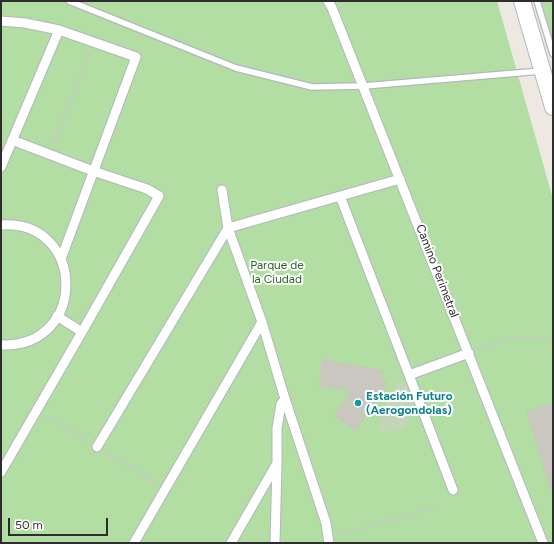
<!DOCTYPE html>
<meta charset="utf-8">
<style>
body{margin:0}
#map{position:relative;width:554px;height:544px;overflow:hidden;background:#ede9e1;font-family:Figtree,sans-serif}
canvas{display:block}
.frame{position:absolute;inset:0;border:2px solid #2d2d2d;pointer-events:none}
.scale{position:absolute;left:8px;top:518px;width:100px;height:18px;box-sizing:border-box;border:2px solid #2d2d2d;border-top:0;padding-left:5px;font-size:12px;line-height:14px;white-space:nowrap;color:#2d2d2d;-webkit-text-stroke:3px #fff;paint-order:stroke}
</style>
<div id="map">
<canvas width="554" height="544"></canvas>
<div class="frame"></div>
<div class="scale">50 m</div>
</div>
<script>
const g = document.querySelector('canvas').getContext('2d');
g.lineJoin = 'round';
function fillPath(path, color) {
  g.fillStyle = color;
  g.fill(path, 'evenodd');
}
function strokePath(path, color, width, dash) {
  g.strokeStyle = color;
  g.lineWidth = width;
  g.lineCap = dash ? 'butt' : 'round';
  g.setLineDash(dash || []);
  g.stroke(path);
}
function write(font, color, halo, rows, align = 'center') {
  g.font = font + ' Figtree,sans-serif';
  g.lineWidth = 4;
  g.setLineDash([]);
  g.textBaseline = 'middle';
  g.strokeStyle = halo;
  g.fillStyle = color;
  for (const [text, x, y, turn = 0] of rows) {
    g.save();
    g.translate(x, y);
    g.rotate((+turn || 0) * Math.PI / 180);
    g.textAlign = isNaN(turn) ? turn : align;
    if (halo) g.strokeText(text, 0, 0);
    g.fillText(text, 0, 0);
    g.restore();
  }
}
fillPath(new Path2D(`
 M 1,1 L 497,1 L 553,199 L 553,543 L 1,543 Z
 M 541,1 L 553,1 L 553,43 L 552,39 Z`), '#b3dea3');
fillPath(new Path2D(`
 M 397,383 L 407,383 L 415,407 C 405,430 404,432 378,431 L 388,396 Z`), '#c5d5ba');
const building = new Path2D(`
 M 323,360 L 383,371 L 380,378 L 387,383 L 356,430 L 335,416 L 351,390 L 320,386 Z
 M 553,404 L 553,488 L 550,488 L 527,412 Z`);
fillPath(building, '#c9c7bf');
strokePath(building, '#c9c5ba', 1);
const service = new Path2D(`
 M 69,1 L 236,68 L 312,87 L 364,86 L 541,71
 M 537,1 L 553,54`);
const pedestrian = new Path2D(`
 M 328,1 L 332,8 L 543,543
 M 1,21 L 25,23 L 59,30 L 136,57 L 61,259
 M 1,167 L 59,30
 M 222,190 L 228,228 L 262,322 L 285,399 L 326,523 L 329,543
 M 340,196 L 409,375
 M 1,225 C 86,219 89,348 1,345
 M 57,316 L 82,332
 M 97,447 L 228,228 L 400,179
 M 1,472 L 82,332 L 159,196 L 147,189 L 93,171 L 12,140
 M 453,490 L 409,375 L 469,353
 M 134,543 L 262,322
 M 231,543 L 276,465
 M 275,543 L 277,463 L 277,428 L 281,404 L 285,399`);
const secondary = new Path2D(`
 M 522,1 L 553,107`);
strokePath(service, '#b4b6bf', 8);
strokePath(pedestrian, '#b4b6bf', 11);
strokePath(secondary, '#b4b6bf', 18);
strokePath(new Path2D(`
 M 54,145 L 90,51
 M 478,350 L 515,337 L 553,338
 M 46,416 L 88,441
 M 106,452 L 158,484
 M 339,535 L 438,506`), '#c8c8c8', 2.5, [3, 2]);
strokePath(service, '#fff', 5.5);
strokePath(pedestrian, '#fff', 9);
strokePath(secondary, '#fff', 16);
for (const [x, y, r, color] of [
 [358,403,4,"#0f9aa8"]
]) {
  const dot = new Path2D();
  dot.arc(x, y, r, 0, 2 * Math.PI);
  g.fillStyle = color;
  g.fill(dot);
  strokePath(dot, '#fff', 1.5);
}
write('12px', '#2b6522', '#fff', [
 ["Parque de",277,265],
 ["la Ciudad",277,279]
]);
write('12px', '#2d2d2d', '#fff', [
 ["Camino Perimetral",437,271,69]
]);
write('bold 12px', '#0d838f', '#fff', [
 ["Estación Futuro",366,396],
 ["(Aerogondolas)",366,410]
], 'left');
</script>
